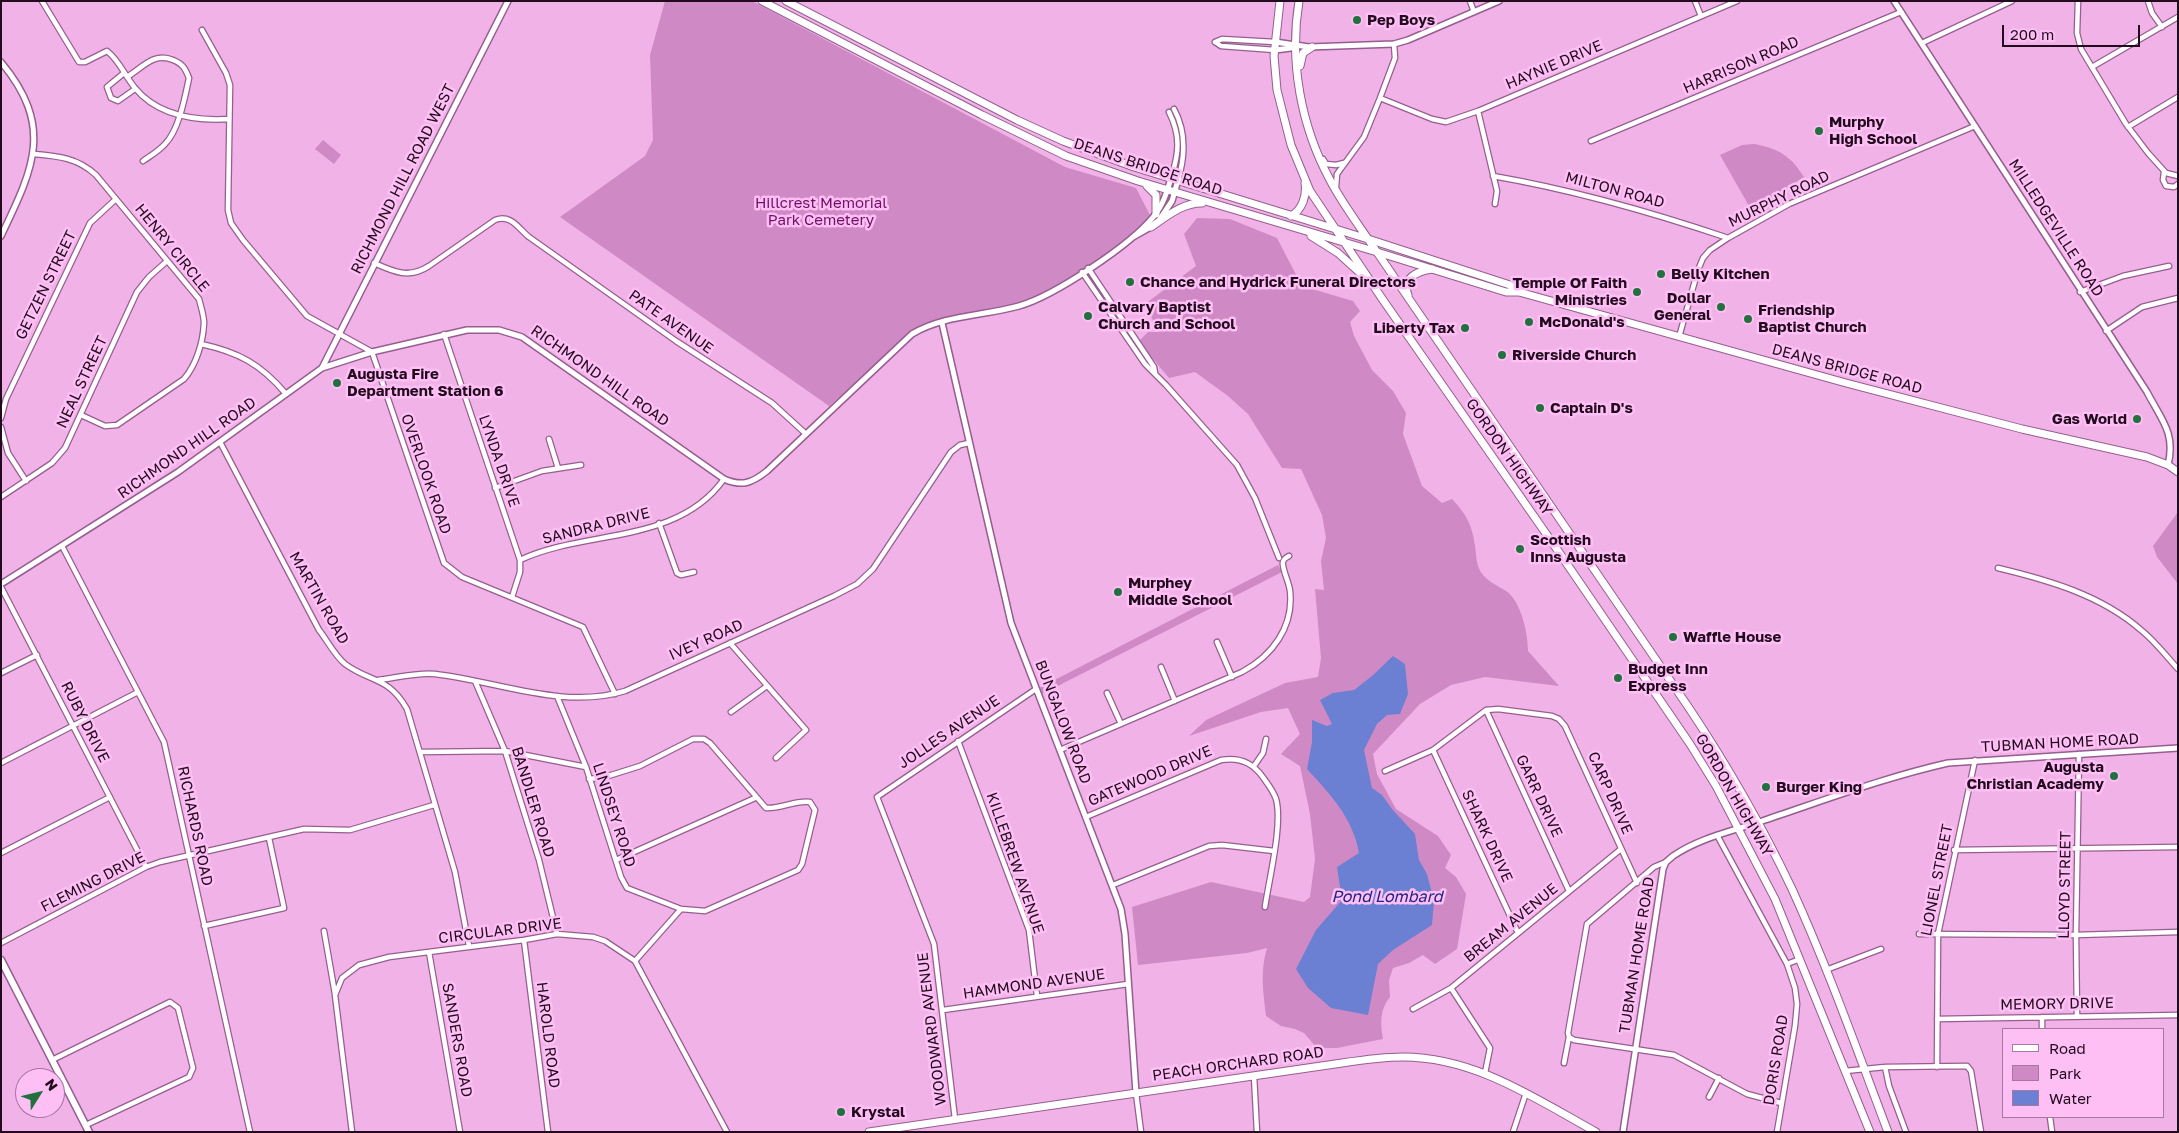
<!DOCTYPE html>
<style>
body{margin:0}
#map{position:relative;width:2179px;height:1133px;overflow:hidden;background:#f1b2e7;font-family:"Golos Text",sans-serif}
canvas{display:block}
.frame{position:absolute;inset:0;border:2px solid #220b1f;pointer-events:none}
.legend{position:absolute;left:2002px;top:1028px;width:162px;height:90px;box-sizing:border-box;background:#febff4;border:1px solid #a6779f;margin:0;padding:6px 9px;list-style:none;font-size:15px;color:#220b1f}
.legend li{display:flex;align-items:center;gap:10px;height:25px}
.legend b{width:25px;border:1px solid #a6779f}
.north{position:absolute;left:15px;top:1068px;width:50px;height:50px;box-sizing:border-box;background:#febff4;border:1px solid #a6779f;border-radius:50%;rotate:54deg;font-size:14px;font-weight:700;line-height:20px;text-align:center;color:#220b1f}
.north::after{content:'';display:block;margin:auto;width:18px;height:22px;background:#23703f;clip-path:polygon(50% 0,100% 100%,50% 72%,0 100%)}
.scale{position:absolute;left:2002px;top:25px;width:138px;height:22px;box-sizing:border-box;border:2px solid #220b1f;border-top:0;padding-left:6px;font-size:15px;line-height:18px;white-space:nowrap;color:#220b1f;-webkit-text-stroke:4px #febff4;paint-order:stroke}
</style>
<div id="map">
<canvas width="2179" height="1133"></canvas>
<div class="frame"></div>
<ul class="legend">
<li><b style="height:6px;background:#fff"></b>Road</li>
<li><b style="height:14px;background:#cf8ac5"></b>Park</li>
<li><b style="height:14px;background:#6b80d3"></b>Water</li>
</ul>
<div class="north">N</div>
<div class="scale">200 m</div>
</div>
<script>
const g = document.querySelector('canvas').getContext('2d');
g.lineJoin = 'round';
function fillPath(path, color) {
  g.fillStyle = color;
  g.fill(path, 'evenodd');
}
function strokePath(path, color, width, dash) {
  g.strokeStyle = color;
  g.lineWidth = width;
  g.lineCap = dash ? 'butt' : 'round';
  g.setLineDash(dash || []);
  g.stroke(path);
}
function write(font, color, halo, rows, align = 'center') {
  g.font = font + ' "Golos Text",sans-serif';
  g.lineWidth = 5;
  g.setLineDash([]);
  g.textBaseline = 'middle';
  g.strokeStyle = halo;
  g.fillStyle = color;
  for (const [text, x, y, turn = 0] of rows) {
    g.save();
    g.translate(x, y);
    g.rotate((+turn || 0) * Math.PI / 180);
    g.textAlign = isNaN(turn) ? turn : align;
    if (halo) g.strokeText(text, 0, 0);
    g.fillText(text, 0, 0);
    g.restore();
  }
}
fillPath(new Path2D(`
 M 665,1 L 752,1 L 1065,167 L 1136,188 L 1152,219 L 1111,252 L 1071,280 L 1020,306 L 925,327 L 896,348 L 829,406 L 560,217 L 645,156 L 653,140 L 650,55 Z
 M 323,140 L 341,155 L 334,164 L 315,149 Z
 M 1754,144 C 1778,148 1791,156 1804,177 L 1755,207 L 1749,206 L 1720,155 L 1742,145 Z
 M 1197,218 L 1230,219 L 1277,238 L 1302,286 L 1353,301 L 1360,311 L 1350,322 L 1354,336 L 1372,370 L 1393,391 L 1406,413 L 1403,434 L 1422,486 L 1442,503 L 1452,499 C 1467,515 1472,525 1475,546 C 1476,552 1476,560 1478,566 C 1482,579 1495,584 1506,591 C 1521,601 1528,633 1528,651 L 1559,686 L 1485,677 L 1451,685 L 1420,704 L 1373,754 L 1377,774 L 1396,809 L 1438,836 L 1451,855 L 1445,868 L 1456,877 L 1466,894 L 1457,949 L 1435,964 L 1423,955 L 1409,963 L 1393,968 L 1389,980 L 1390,997 C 1380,1009 1380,1023 1383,1039 L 1337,1048 L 1317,1048 L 1304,1033 L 1295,1029 L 1281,1026 L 1266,1016 C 1263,991 1260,971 1267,948 L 1247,953 L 1138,965 L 1132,907 L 1211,882 L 1304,902 L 1310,897 L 1315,859 L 1310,814 L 1300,766 L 1281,754 L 1300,734 L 1288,708 L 1261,712 L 1189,736 L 1206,720 L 1285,683 L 1318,677 L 1321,658 L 1315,589 L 1324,590 L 1321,561 L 1326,538 L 1322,515 L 1301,469 L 1282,468 L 1248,414 L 1228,396 L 1195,372 L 1169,378 L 1149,354 L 1140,340 L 1148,332 L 1159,332 L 1145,304 L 1196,266 L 1184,234 Z
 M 2178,512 L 2178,584 L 2157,557 L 2153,546 Z
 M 1278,565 L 1282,572 L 1042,694 L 1039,688 Z`), '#cf8ac5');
fillPath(new Path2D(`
 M 1393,656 L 1405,664 L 1408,694 L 1400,714 L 1387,715 L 1377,724 L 1364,750 L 1372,788 L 1382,795 L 1392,809 L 1415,834 L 1419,860 L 1427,874 L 1434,901 L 1432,925 L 1393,950 L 1378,964 L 1368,1015 L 1331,1008 L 1308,988 L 1296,969 L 1316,930 L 1342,900 L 1337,867 L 1359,853 C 1353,818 1330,794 1307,769 L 1312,742 L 1312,720 L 1327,726 L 1332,724 L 1320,700 L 1333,693 L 1354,690 L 1372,676 Z`), '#6b80d3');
const minor = new Path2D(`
 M 42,1 L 79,62 L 85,62 L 107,51 C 119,60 125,76 135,88 C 158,116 195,121 229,119
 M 1470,1 L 1474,12
 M 1695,1 L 1701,16
 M 2078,1 L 2077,33 L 2081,49 L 2126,124 L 2148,153 L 2166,173 L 2178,176
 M 2148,1 L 2152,13 L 2162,27
 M 202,30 L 226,73 L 230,85 L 228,210 L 231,223 L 243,240 L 307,316 L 372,352 L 444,563 L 462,577 L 583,627 L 615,694
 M 1215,42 L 1221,46 L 1275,50
 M 1215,42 L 1222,39 L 1275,42
 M 1922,43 L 2012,1
 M 2092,67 L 2178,17
 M 124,73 L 107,87 L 111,98 L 118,101 L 135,89
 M 127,77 C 143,67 154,52 173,60 C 183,64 185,68 189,78 C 185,97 179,130 165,144 C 159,151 150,156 143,161
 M 1380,98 L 1432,119 L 1446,122 L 1478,111 L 1737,1
 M 1174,109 C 1186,131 1185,157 1178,180
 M 1478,111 L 1497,191 L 1495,204
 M 1169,112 C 1181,136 1179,153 1171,178
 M 2128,127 L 2178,97
 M 1591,141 L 1901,12
 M 34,154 C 58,156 78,158 96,175 L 199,299 C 201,307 204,316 204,323 C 203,343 196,365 184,379 L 117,425 L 105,426 L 81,415
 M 1323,159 L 1326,164 L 1336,165 L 1344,163
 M 2164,172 L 2163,180 L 2166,186 L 2174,187 L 2178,184
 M 1493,176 C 1574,190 1651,212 1728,238
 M 1336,187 L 1337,174 L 1364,137 L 1380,98 L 1395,58 L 1394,44
 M 374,263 C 394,272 409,279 429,266 L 495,220 C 511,214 518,228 529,237 L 676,341 L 772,403 L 806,434
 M 1088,268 L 1154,367 L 1155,373
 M 1082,272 L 1145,364 L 1166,385 L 1237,465 L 1255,498 L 1279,558
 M 2080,292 L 2123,276 L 2169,266
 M 2106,331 L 2142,307 L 2178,298
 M 444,334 L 520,560 L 520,572 L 512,597
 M 1679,337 L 1698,270 L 1703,258 L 1710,250 L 1728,238 L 1789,204 L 1975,126
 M 201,344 C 238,352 261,364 286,394
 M 1,418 L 6,399 L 90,223 L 116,199
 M 1,427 L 8,453 L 26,481
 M 549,439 L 558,468
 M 220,442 L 319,630 C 327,640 335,656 345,664 C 371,683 388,676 407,709 L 455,872 L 469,946
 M 495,488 L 542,471 L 581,465
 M 1,497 L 52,463 L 65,448 L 137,292 L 149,277 L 167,261
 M 659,523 L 677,573 L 681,575 L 694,572
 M 62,546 L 164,742 L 250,1132
 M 520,560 C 586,529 677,545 724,479
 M 1998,568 C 2048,580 2101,595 2141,630 C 2155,641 2166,656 2178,669
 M 1,587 L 146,867
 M 1217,642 L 1232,677
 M 730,643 L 806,730 L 776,758
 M 1161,667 L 1175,701
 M 1,673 L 37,655
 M 378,680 C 396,678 417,672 435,674 C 497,681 564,710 625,691 L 834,596 L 857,584 L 873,569 L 951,452 L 960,445 L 969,443
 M 475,681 L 505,751 L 539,860 L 557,934
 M 1107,693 L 1121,724
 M 557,696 L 586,767 L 621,877 L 627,888 L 681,909
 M 1486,710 L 1569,891
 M 731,712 L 767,686
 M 958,741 L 1029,930 L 1037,996
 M 1060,750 L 1242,672 C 1272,656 1294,627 1290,591 C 1289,582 1284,574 1283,565 C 1282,560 1285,558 1289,556
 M 1433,750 L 1518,933
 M 420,752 L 505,751 L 586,767
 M 1,763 L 138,692
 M 1254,766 L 1263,753 L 1266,739
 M 1385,771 L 1433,750 L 1486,710 L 1498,709 L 1552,716 L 1559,719 L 1565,726 L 1637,883
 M 589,779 L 605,777 L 640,766 L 693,739 L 704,739 L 710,743 L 766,808 C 781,809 795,800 810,802 L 815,810 L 802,864 L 798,870 L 705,911 L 681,909 L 635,961
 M 1086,817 L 1221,760 C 1238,757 1252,762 1262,776 C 1267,783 1273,790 1276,799 C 1283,824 1269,879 1265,907
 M 1717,835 L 1787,964 L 1795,988 L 1797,1004 L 1795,1026 L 1777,1132
 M 1954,850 L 2178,847
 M 1,853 L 110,797
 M 616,860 L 755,798
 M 1666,862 L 1654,867 L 1587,924 L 1568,1033 L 1569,1037 L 1574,1040 L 1674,1055 L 1747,1094 L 1781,1103
 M 1113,885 L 1209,846 L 1222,845 L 1274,851
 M 204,926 L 284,908 L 269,838
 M 324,931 L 335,994
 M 1919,934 L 2076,935 L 2178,932
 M 524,940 L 548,1132
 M 1,943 L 146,867 L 160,862 L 304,829 L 350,830 L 434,805
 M 429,952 L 460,1132
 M 1787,964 L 1800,959
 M 1826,970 L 1881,949
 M 1451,988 L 1490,1048 L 1485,1073
 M 1413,1009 L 1451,988 L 1621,849
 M 943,1010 L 1128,984
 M 2077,1016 L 2076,935 L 2079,754
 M 1937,1019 L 2178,1015
 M 2042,1029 L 2042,1017
 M 52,1060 L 170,1002 L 178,1008 L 193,1068 L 189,1077 L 86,1125
 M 1564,1063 L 1569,1037
 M 1885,1067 L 1889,1086 L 1906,1132
 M 1937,1067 L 1938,934 L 1975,760
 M 1845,1071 L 1885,1067 L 1967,1066 L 1971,1071 L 1981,1132
 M 1254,1076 L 1257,1132
 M 1136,1093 L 1141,1132
 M 1709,1097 L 1719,1078
 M 2050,1117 L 2052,1132
 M 955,1119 L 934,944 L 877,797 L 1036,689
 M 352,1132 L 335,995 L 342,978 L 359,965 L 389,957 L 524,940 L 557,934 L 593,937 L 605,941 L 635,961 L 727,1132
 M 1513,1132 L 1526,1093`);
const tertiary = new Path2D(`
 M 1894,1 L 2147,392 C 2161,419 2176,433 2168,465
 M 1275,42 L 1309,47 L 1394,44 L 1408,40 L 1499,1
 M 1275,50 L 1291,48
 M 1,62 C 55,127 33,169 1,236
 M 1160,219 L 1172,201 L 1178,180
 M 1133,237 L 1154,225
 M 942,323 L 1011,623 L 1121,909 L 1125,934 L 1136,1093
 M 322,368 L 508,1
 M 1,584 L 178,472 L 322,368 L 372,352 L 467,330 L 499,330 L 522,337 L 724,479 C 742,487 752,483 767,471 L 912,334 C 943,315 984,316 1019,306 C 1054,296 1131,245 1154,216 C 1163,205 1167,192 1171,178
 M 1623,1132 L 1663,869 L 1666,862 L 1673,856 C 1701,837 1734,831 1765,820 C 1825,800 1886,777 1948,763 L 2178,748`);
const secondary = new Path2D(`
 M 1,960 L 89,1132`);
const primary = new Path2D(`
 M 1368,239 L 1510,285 L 1519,292
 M 1377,252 L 1506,292 L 1519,292 L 1846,383 L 2022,429 L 2147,457 L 2168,465 L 2178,472
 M 869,1132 L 1342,1063 C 1362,1060 1383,1057 1403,1057 C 1475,1057 1536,1099 1596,1132`);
const trunk = new Path2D(`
 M 762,1 L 982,115 L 1066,156 L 1138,181 L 1377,252
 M 786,1 L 1017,120 L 1063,141 L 1134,167 L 1368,239
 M 1280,1 L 1274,56 L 1277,90 L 1291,145 L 1310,191 L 1383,300 L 1554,545 L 1690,744 L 1716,786 L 1775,899 L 1870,1132
 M 1299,1 C 1289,62 1301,126 1330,180 C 1341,201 1355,220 1368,239 L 1689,708 C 1727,765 1762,826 1792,889 C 1828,968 1857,1050 1888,1132
 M 1300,66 L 1303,53 L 1312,47
 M 1147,186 L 1156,195 L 1156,214
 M 1291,216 C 1302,210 1307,196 1305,183
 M 1151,227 C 1167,216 1182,203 1202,203
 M 1311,236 L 1338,253 L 1360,273
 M 1408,295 C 1401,278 1418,271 1432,269`);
strokePath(minor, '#965e8f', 7);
strokePath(tertiary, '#965e8f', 8);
strokePath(secondary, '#965e8f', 9);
strokePath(primary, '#965e8f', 9);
strokePath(trunk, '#965e8f', 9);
strokePath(minor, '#fff', 4.5);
strokePath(tertiary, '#fff', 5);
strokePath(secondary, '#fff', 6);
strokePath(primary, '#fff', 7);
strokePath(trunk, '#fff', 7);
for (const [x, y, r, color] of [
 [1357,20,5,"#23703f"],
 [1819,131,5,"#23703f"],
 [1661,274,5,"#23703f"],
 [1130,282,5,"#23703f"],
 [1637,292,5,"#23703f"],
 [1721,307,5,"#23703f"],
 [1088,316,5,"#23703f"],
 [1748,319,5,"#23703f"],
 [1529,322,5,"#23703f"],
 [1465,328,5,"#23703f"],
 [1502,355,5,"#23703f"],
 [337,383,5,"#23703f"],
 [1540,408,5,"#23703f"],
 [2137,419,5,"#23703f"],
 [1520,549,5,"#23703f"],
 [1118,592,5,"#23703f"],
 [1673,637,5,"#23703f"],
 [1618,678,5,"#23703f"],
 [2114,776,5,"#23703f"],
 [1766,787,5,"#23703f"],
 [841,1112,5,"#23703f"]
]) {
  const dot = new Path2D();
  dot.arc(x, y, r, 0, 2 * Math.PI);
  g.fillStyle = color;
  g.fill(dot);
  strokePath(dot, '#febff4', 2);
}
write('bold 15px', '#220b1f', '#febff4', [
 ["Pep Boys",1367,20],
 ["Murphy",1829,122],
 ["High School",1829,139],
 ["Belly Kitchen",1671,274],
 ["Chance and Hydrick Funeral Directors",1140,282],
 ["Temple Of Faith",1627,283,"right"],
 ["Ministries",1627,300,"right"],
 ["Dollar",1711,298,"right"],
 ["General",1711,315,"right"],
 ["Calvary Baptist",1098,307],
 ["Church and School",1098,324],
 ["Friendship",1758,310],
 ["Baptist Church",1758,327],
 ["McDonald's",1539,322],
 ["Liberty Tax",1455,328,"right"],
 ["Riverside Church",1512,355],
 ["Augusta Fire",347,374],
 ["Department Station 6",347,391],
 ["Captain D's",1550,408],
 ["Gas World",2127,419,"right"],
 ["Scottish",1530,540],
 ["Inns Augusta",1530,557],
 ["Murphey",1128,583],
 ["Middle School",1128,600],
 ["Waffle House",1683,637],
 ["Budget Inn",1628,669],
 ["Express",1628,686],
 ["Augusta",2104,767,"right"],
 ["Christian Academy",2104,784,"right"],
 ["Burger King",1776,787],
 ["Krystal",851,1112]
], 'left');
write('15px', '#220b1f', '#febff4', [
 ["HAYNIE DRIVE",1554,65,-23],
 ["HARRISON ROAD",1741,65,-23],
 ["DEANS BRIDGE ROAD",1148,167,18],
 ["RICHMOND HILL ROAD WEST",403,179,-63],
 ["MILTON ROAD",1615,190,15],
 ["MURPHY ROAD",1779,199,-26],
 ["MILLEDGEVILLE ROAD",2056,228,57],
 ["HENRY CIRCLE",172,248,51],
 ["GETZEN STREET",46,285,-64],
 ["PATE AVENUE",671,322,35],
 ["DEANS BRIDGE ROAD",1847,369,15],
 ["RICHMOND HILL ROAD",600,376,35],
 ["NEAL STREET",82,382,-65],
 ["RICHMOND HILL ROAD",187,448,-35],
 ["GORDON HIGHWAY",1509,457,55],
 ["LYNDA DRIVE",499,461,71],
 ["OVERLOOK ROAD",426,474,71],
 ["SANDRA DRIVE",596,526,-14],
 ["MARTIN ROAD",319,598,60],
 ["IVEY ROAD",706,640,-24],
 ["RUBY DRIVE",85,722,63],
 ["BUNGALOW ROAD",1063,722,69],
 ["JOLLES AVENUE",949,732,-34],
 ["TUBMAN HOME ROAD",2060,743,-3],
 ["GATEWOOD DRIVE",1150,776,-23],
 ["CARP DRIVE",1610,793,66],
 ["GORDON HIGHWAY",1734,795,60],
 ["GARR DRIVE",1539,796,65],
 ["BANDLER ROAD",533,802,73],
 ["LINDSEY ROAD",614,815,72],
 ["RICHARDS ROAD",195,826,78],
 ["SHARK DRIVE",1487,836,65],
 ["KILLEBREW AVENUE",1015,863,71],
 ["LIONEL STREET",1937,880,-79],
 ["FLEMING DRIVE",93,882,-27],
 ["LLOYD STREET",2065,885,-89],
 ["BREAM AVENUE",1511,923,-39],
 ["CIRCULAR DRIVE",500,931,-7],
 ["TUBMAN HOME ROAD",1637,955,-81],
 ["HAMMOND AVENUE",1034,984,-8],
 ["MEMORY DRIVE",2057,1004,-1],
 ["WOODWARD AVENUE",932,1029,-97],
 ["HAROLD ROAD",548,1035,83],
 ["SANDERS ROAD",457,1040,80],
 ["DORIS ROAD",1776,1060,-81],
 ["PEACH ORCHARD ROAD",1238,1064,-8]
]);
write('15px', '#6f1168', '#febff4', [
 ["Hillcrest Memorial",821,203],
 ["Park Cemetery",821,220]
]);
write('italic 16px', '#1f2385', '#febff4', [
 ["Pond Lombard",1387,897]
]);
</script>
